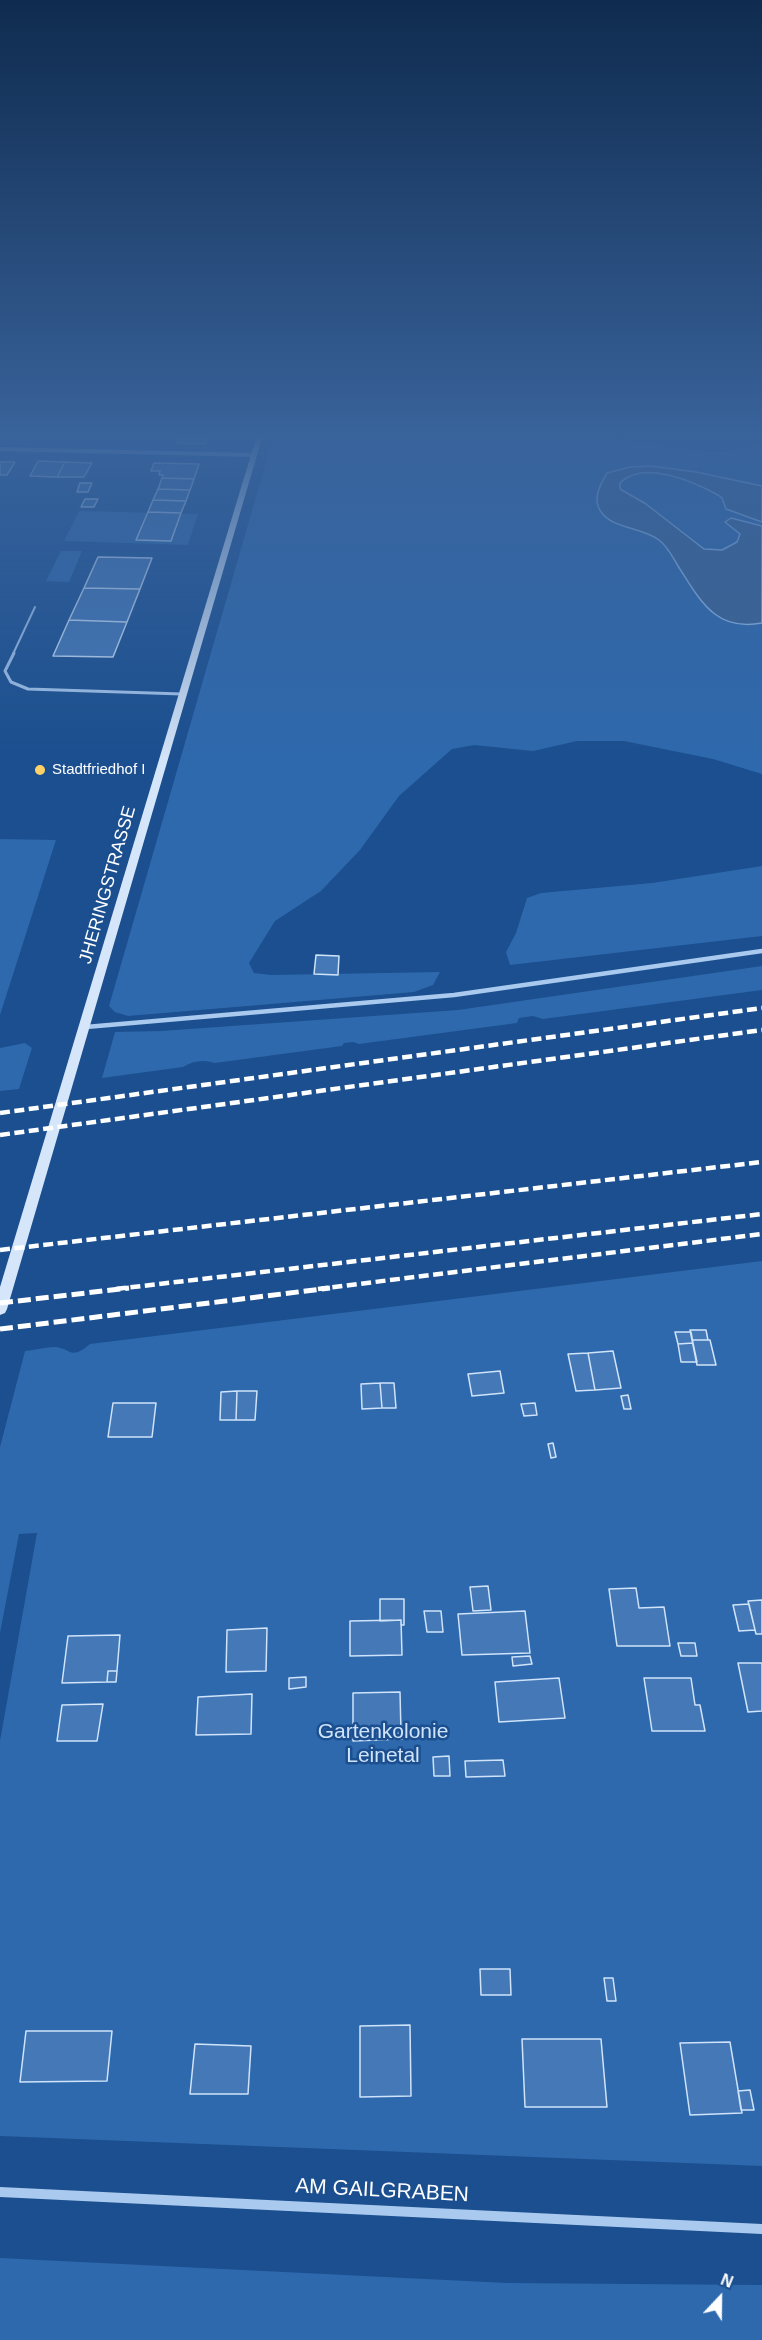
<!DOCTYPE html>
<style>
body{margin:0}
#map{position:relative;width:762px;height:2340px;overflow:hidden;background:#1b4f8f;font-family:Helvetica,sans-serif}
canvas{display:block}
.north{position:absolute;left:690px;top:2268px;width:60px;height:60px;-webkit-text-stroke:4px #1b4f8f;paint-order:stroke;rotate:22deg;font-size:16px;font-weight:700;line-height:24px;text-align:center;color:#fff}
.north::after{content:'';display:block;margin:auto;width:21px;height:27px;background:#fff;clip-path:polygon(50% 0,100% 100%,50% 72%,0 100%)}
</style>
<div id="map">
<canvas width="762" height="2340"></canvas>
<div class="north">N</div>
</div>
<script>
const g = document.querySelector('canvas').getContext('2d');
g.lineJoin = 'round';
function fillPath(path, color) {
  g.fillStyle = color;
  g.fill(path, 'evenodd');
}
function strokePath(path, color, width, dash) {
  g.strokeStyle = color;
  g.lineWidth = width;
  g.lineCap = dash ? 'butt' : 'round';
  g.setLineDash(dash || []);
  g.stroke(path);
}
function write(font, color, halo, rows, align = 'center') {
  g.font = font + ' Helvetica,sans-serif';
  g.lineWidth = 5;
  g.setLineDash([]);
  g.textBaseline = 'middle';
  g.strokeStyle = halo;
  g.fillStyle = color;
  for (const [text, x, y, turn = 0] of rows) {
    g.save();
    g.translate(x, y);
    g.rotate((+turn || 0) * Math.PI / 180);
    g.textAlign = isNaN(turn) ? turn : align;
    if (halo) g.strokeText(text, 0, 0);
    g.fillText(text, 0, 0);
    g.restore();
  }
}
fillPath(new Path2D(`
 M 273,438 L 608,438 L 716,453 L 762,444 L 762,774 L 713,759 L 624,741 L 577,741 L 533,751 L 474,745 L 452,749 L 399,796 L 360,850 L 321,891 L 275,921 L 249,963 L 254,973 L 271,975 L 440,972 L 433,985 L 414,992 L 128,1016 L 115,1012 L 109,1006 Z
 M 79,511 L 198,514 L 188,545 L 64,541 Z
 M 61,551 L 82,551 L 69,582 L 46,581 Z
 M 0,839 L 56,840 L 0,1015 Z
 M 762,866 L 762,936 L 510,965 L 506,952 L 516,933 L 527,898 L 541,893 L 652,883 Z
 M 762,966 L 762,990 L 543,1019 L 533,1016 L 519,1018 L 517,1023 L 359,1044 L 353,1042 L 344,1043 L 342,1046 L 215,1063 C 203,1059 193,1061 183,1067 L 102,1078 L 115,1032 L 161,1031 L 458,1010 Z
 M 25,1043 L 32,1048 L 19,1089 L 0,1091 L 0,1048 Z
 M 762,1261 L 762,2166 L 0,2136 L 0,1741 L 37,1533 L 19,1534 L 0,1633 L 0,1447 L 25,1351 C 35,1350 45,1347 55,1347 C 71,1348 70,1361 90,1344 Z
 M 0,2258 L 507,2283 L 762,2285 L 762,2340 L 0,2340 Z`), '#2e69ad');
const water = new Path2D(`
 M 651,466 L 696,472 L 762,486 L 762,522 L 726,509 L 722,498 L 718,495 C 694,482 643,459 620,483 L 620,489 L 646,504 L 704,549 L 722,550 L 737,542 L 740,534 L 725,522 L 731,518 L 762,526 L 762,623 C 715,632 700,600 678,566 C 672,556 668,547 659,540 C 642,527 613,529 601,512 C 592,499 600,485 607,473 L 630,467 Z`);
fillPath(water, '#3c6290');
strokePath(water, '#9cc4f0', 1.5);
const building = new Path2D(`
 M 178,438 L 208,438 L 205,444 L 176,443 Z
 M 38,461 L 65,462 L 57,477 L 30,476 Z
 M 0,462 L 15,462 L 7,475 L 0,475 Z
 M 65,462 L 92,463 L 84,477 L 57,477 Z
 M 154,463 L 199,464 L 194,479 L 162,478 L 163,475 L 159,475 L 160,471 L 151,471 Z
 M 162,478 L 194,479 L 190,490 L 158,489 Z
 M 80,483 L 92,483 L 88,492 L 77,492 Z
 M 158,489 L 190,490 L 186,501 L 153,500 Z
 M 85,499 L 98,499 L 94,507 L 81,507 Z
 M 153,500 L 186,501 L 181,513 L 148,512 Z
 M 148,512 L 181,513 L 171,541 L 136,540 Z
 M 98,557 L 152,558 L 140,589 L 84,588 Z
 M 84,588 L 140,589 L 127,622 L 69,620 Z
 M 69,620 L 127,622 L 113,657 L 53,656 Z
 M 316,955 L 339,956 L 338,975 L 314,974 Z
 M 690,1330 L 706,1330 L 708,1340 L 692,1340 Z
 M 675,1332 L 691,1332 L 693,1343 L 678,1344 Z
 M 692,1340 L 710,1340 L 716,1365 L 697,1365 Z
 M 693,1343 L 697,1362 L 681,1362 L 678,1344 Z
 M 613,1351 L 621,1388 L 595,1390 L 588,1353 Z
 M 588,1353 L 595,1390 L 576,1391 L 568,1354 Z
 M 500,1371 L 504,1393 L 472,1396 L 468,1374 Z
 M 380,1383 L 394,1383 L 396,1408 L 382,1408 Z
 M 380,1383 L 382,1408 L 362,1409 L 361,1384 Z
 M 237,1391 L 257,1391 L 255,1420 L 236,1420 Z
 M 237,1391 L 236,1420 L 220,1420 L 221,1392 Z
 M 628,1395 L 631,1409 L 624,1409 L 621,1396 Z
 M 113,1403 L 156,1403 L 152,1437 L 108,1437 Z
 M 535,1403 L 537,1415 L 524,1416 L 521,1404 Z
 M 553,1443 L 556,1457 L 551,1458 L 548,1444 Z
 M 488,1586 L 491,1610 L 473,1611 L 470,1587 Z
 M 636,1588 L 639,1608 L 664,1607 L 670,1646 L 617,1646 L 609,1589 Z
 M 380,1599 L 404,1599 L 404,1625 L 401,1625 L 401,1620 L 380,1621 Z
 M 762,1600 L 762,1634 L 756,1634 L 748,1601 Z
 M 749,1604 L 755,1630 L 739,1631 L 733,1605 Z
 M 424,1611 L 441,1611 L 443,1632 L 427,1632 Z
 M 525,1611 L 530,1653 L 462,1655 L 458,1614 Z
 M 401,1620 L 402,1655 L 350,1656 L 350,1621 Z
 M 267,1628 L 266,1671 L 226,1672 L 227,1630 Z
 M 120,1635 L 117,1671 L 108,1671 L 107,1682 L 62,1683 L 68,1636 Z
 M 678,1643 L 695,1643 L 697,1656 L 681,1656 Z
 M 530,1656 L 532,1664 L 513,1666 L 512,1657 Z
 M 738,1663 L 762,1663 L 762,1711 L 748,1712 Z
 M 108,1671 L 117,1671 L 116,1682 L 107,1682 Z
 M 306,1677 L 306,1687 L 289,1689 L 289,1678 Z
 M 559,1678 L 565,1718 L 499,1722 L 495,1682 Z
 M 644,1678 L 691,1678 L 695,1705 L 700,1705 L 705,1731 L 652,1731 Z
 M 400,1692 L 401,1733 L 353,1734 L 353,1693 Z
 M 252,1694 L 251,1734 L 196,1735 L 198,1697 Z
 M 103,1704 L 97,1741 L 57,1741 L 62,1705 Z
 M 401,1733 L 402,1739 L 353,1741 L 353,1734 Z
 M 449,1756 L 450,1776 L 434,1776 L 433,1757 Z
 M 503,1760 L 505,1776 L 466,1777 L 465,1761 Z
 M 480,1969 L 510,1969 L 511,1995 L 481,1995 Z
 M 604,1978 L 613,1978 L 616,2001 L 607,2001 Z
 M 410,2025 L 411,2096 L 360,2097 L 360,2026 Z
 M 26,2031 L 112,2031 L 107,2081 L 20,2082 Z
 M 522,2039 L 601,2039 L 607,2107 L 525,2107 Z
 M 730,2042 L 742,2113 L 690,2115 L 680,2043 Z
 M 195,2044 L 251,2046 L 248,2094 L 190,2094 Z
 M 750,2090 L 754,2110 L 741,2110 L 738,2091 Z`);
fillPath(building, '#4478b7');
strokePath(building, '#cfe3fa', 1.5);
strokePath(new Path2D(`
 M 13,654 L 35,607`), '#a9c9ee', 2);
strokePath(new Path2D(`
 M 14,653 L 5,671 L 11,682 L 28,689 L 182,694`), '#a9c9ee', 3);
strokePath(new Path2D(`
 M 86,1027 L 454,995 L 762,951`), '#a9c9ee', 4.5);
strokePath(new Path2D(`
 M 0,449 L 254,455`), '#a9c9ee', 4);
strokePath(new Path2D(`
 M 0,2192 L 762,2229`), '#a9c9ee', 10);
fillPath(new Path2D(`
 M 256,438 L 262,438 L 7,1309 L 5,1313 L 0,1315 L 0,1287 Z`), '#d6e6fa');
strokePath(new Path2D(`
 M 0,1113 L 762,1008
 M 0,1135 L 762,1030
 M 0,1250 L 762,1162
 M 116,1289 L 762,1214
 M 318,1289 L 762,1234`), '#fff', 4.5, [10, 4.5]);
strokePath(new Path2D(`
 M 0,1303 L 129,1288
 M 0,1329 L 330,1288`), '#fff', 5, [13, 5]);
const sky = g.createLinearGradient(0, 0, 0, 765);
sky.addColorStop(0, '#0f2b4f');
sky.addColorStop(0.57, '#39639b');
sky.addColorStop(1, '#39639b00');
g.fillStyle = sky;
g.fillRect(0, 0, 762, 765);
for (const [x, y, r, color] of [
 [40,770,6,"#ffd166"]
]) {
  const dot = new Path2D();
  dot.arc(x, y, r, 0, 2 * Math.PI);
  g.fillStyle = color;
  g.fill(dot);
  strokePath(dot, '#1b4f8f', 2);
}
write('15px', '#fff', '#1b4f8f', [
 ["Stadtfriedhof I",52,770]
], 'left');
write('18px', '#fff', '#1b4f8f', [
 ["JHERINGSTRASSE",108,885,-74]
]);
write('21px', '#cfe3fa', '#1b4f8f', [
 ["Gartenkolonie",383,1732],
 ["Leinetal",383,1756]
]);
write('21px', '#fff', '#1b4f8f', [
 ["AM GAILGRABEN",382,2191,3]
]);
</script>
